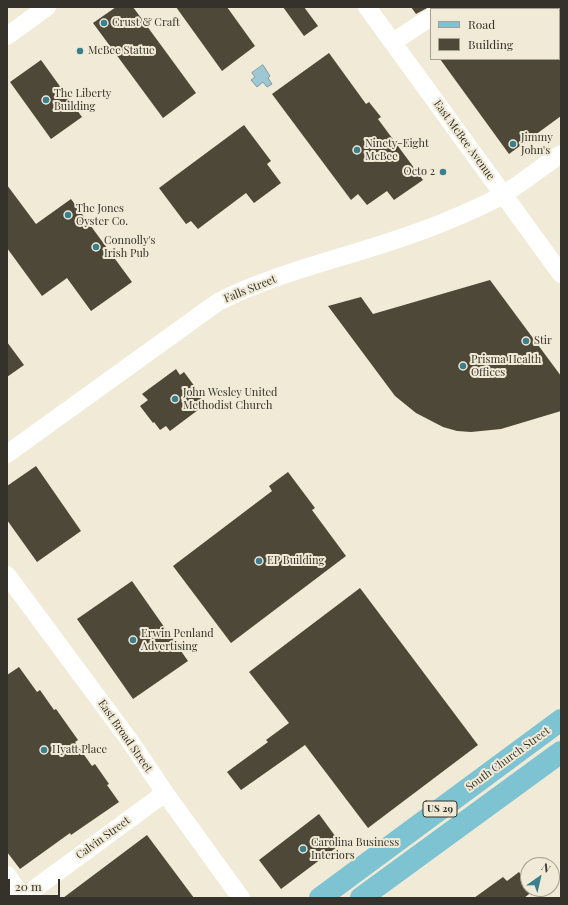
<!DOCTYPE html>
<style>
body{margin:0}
#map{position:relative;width:568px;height:905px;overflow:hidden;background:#f0ead6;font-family:"Playfair Display",serif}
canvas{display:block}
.frame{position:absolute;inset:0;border:8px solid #35322b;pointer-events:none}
.legend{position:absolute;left:430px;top:8px;width:130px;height:52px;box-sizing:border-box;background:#f0ead6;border:1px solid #a5a092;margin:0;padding:5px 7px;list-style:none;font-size:12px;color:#35322b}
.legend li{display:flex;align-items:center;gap:8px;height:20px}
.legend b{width:20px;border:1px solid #a5a092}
.north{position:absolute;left:520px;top:857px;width:40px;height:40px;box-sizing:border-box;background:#f0ead6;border:1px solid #a5a092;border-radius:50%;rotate:34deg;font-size:11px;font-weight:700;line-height:16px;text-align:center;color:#35322b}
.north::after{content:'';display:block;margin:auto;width:14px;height:18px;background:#3b7e8e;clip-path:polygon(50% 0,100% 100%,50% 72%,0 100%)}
.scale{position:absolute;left:8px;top:879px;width:52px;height:18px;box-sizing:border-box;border:2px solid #35322b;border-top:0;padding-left:5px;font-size:12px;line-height:14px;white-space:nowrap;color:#35322b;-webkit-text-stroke:3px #f0ead6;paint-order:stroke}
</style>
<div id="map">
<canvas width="568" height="905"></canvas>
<div class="frame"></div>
<ul class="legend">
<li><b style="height:5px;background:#7dc3d2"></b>Road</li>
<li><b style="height:11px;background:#4e4838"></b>Building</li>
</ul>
<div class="north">N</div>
<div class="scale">20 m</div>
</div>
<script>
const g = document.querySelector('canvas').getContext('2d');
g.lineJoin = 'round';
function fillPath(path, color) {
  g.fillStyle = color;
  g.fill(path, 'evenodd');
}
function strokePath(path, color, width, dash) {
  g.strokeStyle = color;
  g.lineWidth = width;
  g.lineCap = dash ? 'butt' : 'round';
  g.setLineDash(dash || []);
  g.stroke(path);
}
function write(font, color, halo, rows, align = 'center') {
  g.font = font + ' "Playfair Display",serif';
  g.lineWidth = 4;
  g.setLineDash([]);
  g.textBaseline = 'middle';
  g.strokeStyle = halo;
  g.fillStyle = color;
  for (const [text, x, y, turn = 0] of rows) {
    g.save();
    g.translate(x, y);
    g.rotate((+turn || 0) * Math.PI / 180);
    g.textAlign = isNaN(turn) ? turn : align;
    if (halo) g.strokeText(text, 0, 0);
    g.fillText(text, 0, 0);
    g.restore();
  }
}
const water = new Path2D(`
 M 263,65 L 270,76 L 268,78 L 272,84 L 267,87 L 263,82 L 257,87 L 251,80 L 255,77 L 252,73 Z`);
fillPath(water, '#9dc8d3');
strokePath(water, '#7e9ba1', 1);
fillPath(new Path2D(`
 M 116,7 L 133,7 L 196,93 L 163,118 L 93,23 Z
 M 176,7 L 227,7 L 255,46 L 222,71 Z
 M 283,7 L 304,7 L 318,26 L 304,36 Z
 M 411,7 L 429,7 L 416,14 Z
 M 329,53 L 366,104 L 369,102 L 381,117 L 378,119 L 423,180 L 394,200 L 387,191 L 367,205 L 358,194 L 351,200 L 272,94 Z
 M 440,59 L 561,59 L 561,116 L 509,154 Z
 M 41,60 L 82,117 L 51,139 L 10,82 Z
 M 244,125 L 271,161 L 267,164 L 281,183 L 254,203 L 246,193 L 198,229 L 191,221 L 186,224 L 159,188 Z
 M 7,185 L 36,224 L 71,199 L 132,282 L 91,311 L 67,278 L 42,296 L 7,248 Z
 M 490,280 L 561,376 L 561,411 L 501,429 L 471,432 L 457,431 L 443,427 L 416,413 L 395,396 L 328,306 L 361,297 L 373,314 Z
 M 7,342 L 24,365 L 7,377 Z
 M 176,369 L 180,375 L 184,372 L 204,399 L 203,400 L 206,404 L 170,431 L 166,426 L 160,430 L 154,422 L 153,423 L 140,406 L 148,400 L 142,394 Z
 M 36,466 L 81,531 L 37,562 L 7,520 L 7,486 Z
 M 288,472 L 315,508 L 312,510 L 346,556 L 231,643 L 173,566 L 272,491 L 269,486 Z
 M 132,581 L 188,661 L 133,699 L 77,619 Z
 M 360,588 L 478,745 L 368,828 L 305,745 L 241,790 L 227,772 L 268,742 L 266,740 L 289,723 L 249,672 Z
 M 19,667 L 37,692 L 40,690 L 54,710 L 56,709 L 78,740 L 75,742 L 92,766 L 95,764 L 109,784 L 107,785 L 119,802 L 71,835 L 70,833 L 20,869 L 7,852 L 7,675 Z
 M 319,814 L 341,844 L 281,889 L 259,860 Z
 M 147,835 L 194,898 L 63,898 Z
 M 519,872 L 528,884 L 528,889 L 531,889 L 533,891 L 524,898 L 474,898 L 503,877 L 507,881 Z`), '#4e4838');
strokePath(new Path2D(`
 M 367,7 L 561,274
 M 443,9 L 446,7
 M 7,36 L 47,7
 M 393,42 L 431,17
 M 7,454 L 218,302 C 285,268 360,255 429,228 C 454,218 481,208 504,194 C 523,182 542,167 561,154
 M 7,575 L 130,741 L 165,793 L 241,898
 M 7,875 L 23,898
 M 22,898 L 165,793`), '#fff', 18);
strokePath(new Path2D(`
 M 320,898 L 561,720
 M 361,898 L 561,752`), '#7dc3d2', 22);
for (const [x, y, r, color] of [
 [104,23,4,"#3b7e8e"],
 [80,51,4,"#3b7e8e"],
 [46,100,4,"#3b7e8e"],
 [513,144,4,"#3b7e8e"],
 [357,150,4,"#3b7e8e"],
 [443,172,4,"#3b7e8e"],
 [68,215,4,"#3b7e8e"],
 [96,247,4,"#3b7e8e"],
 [526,341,4,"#3b7e8e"],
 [463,366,4,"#3b7e8e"],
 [175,399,4,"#3b7e8e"],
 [259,561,4,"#3b7e8e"],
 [133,640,4,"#3b7e8e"],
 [44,750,4,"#3b7e8e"],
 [303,849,4,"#3b7e8e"]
]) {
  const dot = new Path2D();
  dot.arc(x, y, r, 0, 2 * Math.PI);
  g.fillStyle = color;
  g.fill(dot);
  strokePath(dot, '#f0ead6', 1.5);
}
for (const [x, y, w] of [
 [440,809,34]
]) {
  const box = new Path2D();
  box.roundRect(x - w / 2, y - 8, w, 16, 3);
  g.fillStyle = '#f0ead6';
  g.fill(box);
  strokePath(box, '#35322b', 1);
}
write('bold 10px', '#35322b', null, [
 ["US 29",440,809]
]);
write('11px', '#35322b', '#f0ead6', [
 ["Crust & Craft",112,23],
 ["McBee Statue",88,51],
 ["The Liberty",54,94],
 ["Building",54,107],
 ["Jimmy",521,138],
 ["John's",521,151],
 ["Ninety-Eight",365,144],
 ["McBee",365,157],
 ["Octo 2",435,172,"right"],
 ["The Jones",76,209],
 ["Oyster Co.",76,222],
 ["Connolly's",104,241],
 ["Irish Pub",104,254],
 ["Stir",534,341],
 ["Prisma Health",471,360],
 ["Offices",471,373],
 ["John Wesley United",183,393],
 ["Methodist Church",183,406],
 ["EP Building",267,561],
 ["Erwin Penland",141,634],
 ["Advertising",141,647],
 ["Hyatt Place",52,750],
 ["Carolina Business",311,843],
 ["Interiors",311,856]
], 'left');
write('11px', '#35322b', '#f0ead6', [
 ["East McBee Avenue",464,140,54],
 ["Falls Street",250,289,-22],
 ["East Broad Street",125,736,55],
 ["South Church Street",508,759,-36],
 ["Calvin Street",103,838,-36]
]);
</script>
